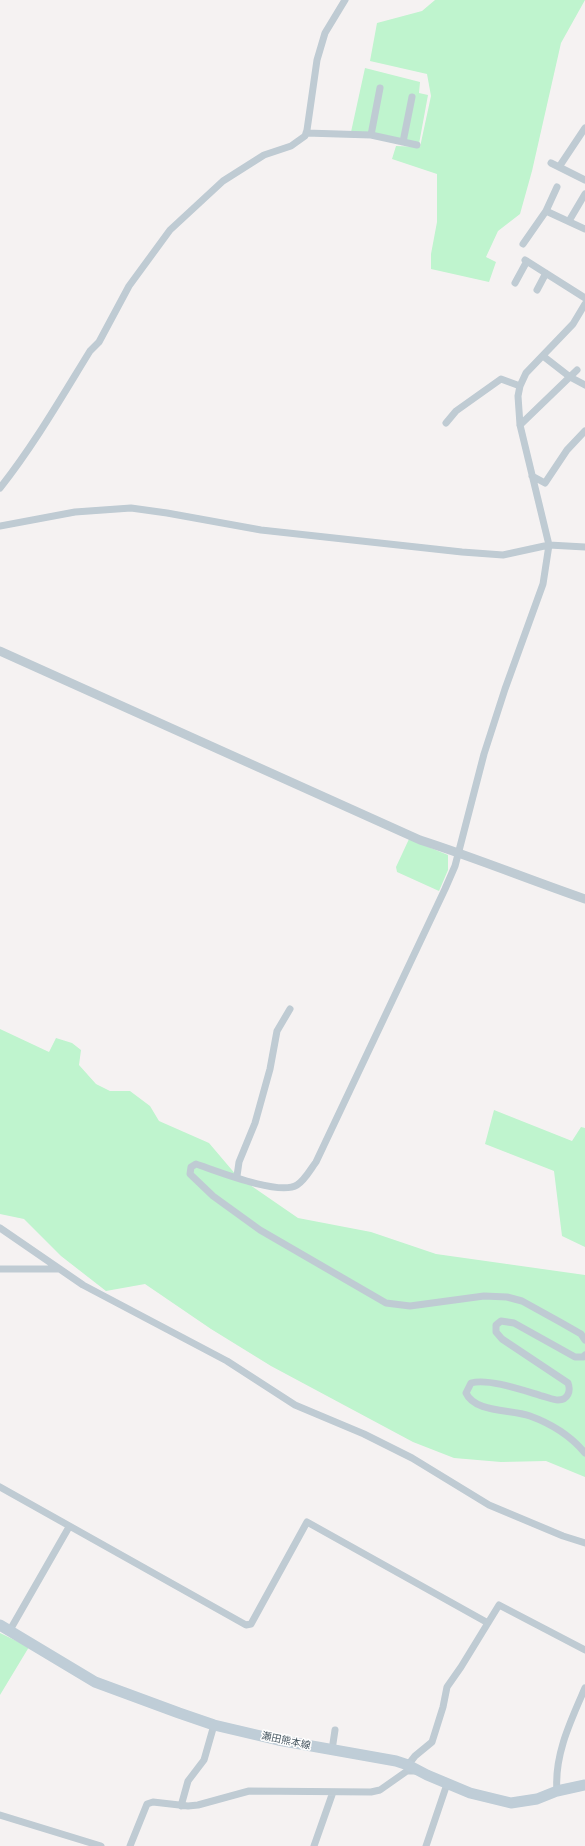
<!DOCTYPE html>
<meta charset="utf-8">
<style>
body{margin:0}
canvas{display:block;background:#f5f2f2}
</style>
<canvas width="585" height="1846"></canvas>
<script>
const g = document.querySelector('canvas').getContext('2d');
g.lineJoin = 'round';
function fillPath(path, color) {
  g.fillStyle = color;
  g.fill(path, 'evenodd');
}
function strokePath(path, color, width, dash) {
  g.strokeStyle = color;
  g.lineWidth = width;
  g.lineCap = dash ? 'butt' : 'round';
  g.setLineDash(dash || []);
  g.stroke(path);
}
function write(font, color, halo, rows, align = 'center') {
  g.font = font + ' "PT Sans","Noto Sans JP",sans-serif';
  g.lineWidth = 3;
  g.setLineDash([]);
  g.textBaseline = 'middle';
  g.strokeStyle = halo;
  g.fillStyle = color;
  for (const [text, x, y, turn = 0] of rows) {
    g.save();
    g.translate(x, y);
    g.rotate((+turn || 0) * Math.PI / 180);
    g.textAlign = isNaN(turn) ? turn : align;
    if (halo) g.strokeText(text, 0, 0);
    g.fillText(text, 0, 0);
    g.restore();
  }
}
fillPath(new Path2D(`
 M 435,0 L 585,0 L 561,43 L 532,171 L 520,214 L 498,231 L 486,257 L 496,262 L 489,282 L 431,269 L 431,254 L 437,222 L 437,174 L 392,159 L 396,146 L 420,147 L 431,96 L 427,74 L 370,61 L 377,23 L 422,11 Z
 M 365,68 L 420,82 L 419,93 L 428,95 L 419,144 L 351,132 Z
 M 409,839 L 448,855 L 448,870 L 439,891 L 397,872 L 396,867 Z
 M 0,1029 L 49,1052 L 56,1038 L 72,1043 L 81,1050 L 79,1065 L 96,1084 L 110,1091 L 130,1091 L 150,1106 L 159,1121 L 209,1143 L 237,1176 L 298,1218 L 371,1232 L 436,1254 L 585,1275 L 585,1477 L 546,1461 L 501,1462 L 454,1458 L 413,1442 L 271,1366 L 211,1329 L 145,1284 L 106,1291 L 61,1256 L 24,1219 L 0,1214 Z
 M 494,1110 L 572,1141 L 581,1127 L 585,1128 L 585,1247 L 562,1236 L 554,1171 L 485,1144 Z
 M 0,1633 L 29,1647 L 0,1695 Z`), '#bff4ce');
strokePath(new Path2D(`
 M 306,133 L 371,135 L 417,145
 M 371,135 L 380,88
 M 403,142 L 412,97
 M 551,163 L 585,180
 M 559,167 L 585,128
 M 546,211 L 585,229
 M 569,221 L 585,194
 M 523,244 L 546,211 L 557,187
 M 525,260 L 585,298
 M 515,283 L 527,261
 M 537,290 L 546,273
 M 585,304 L 573,324 L 526,373 L 520,386 L 518,396 L 520,425 L 549,545 L 543,584 L 505,689 L 484,754 L 455,866 L 445,889 L 316,1162 C 310,1170 305,1180 297,1185 C 279,1196 217,1171 196,1164 L 191,1167 L 190,1174 L 213,1196 L 260,1230 L 386,1303 L 410,1306 L 484,1296 L 507,1297 L 522,1301 L 560,1322 L 581,1334 L 585,1340
 M 543,356 L 570,377 L 585,385
 M 446,423 L 456,411 L 501,379 L 520,386
 M 520,425 L 577,370
 M 532,476 L 545,483 L 567,450 L 585,431
 M 0,488 C 34,445 61,398 90,351 L 99,342 L 129,286 L 170,230 L 223,181 L 264,155 L 291,146 L 305,136 L 307,130 L 317,60 L 325,33 L 345,0
 M 0,526 L 75,512 L 131,508 L 167,513 L 261,530 L 462,552 L 503,555 L 549,545 L 585,547
 M 237,1176 L 239,1162 L 255,1123 L 270,1069 L 277,1031 L 290,1009
 M 0,1228 L 83,1285 L 227,1361 L 295,1405 L 364,1434 L 412,1458 L 489,1505 L 563,1536 L 585,1543
 M 0,1269 L 59,1269
 M 585,1355 L 583,1357 L 575,1357 L 514,1323 L 501,1321 L 496,1325 L 496,1332 L 502,1339 L 568,1383 C 571,1391 568,1400 558,1400 C 553,1400 547,1397 542,1396 C 525,1391 489,1378 471,1383 L 466,1393 C 475,1413 511,1409 530,1416 C 552,1424 570,1435 585,1453
 M 0,1487 L 246,1625 L 251,1624 L 307,1522 L 488,1623
 M 10,1630 L 69,1527
 M 332,1750 L 335,1730
 M 408,1765 L 415,1756 L 432,1742 L 443,1707 L 447,1687 L 461,1667 L 499,1605 L 585,1650
 M 557,1791 C 554,1755 571,1720 585,1688
 M 181,1806 L 188,1781 L 204,1760 L 214,1725
 M 0,1815 L 101,1846
 M 130,1846 L 147,1804 L 153,1802 L 188,1806 L 198,1805 L 249,1791 L 371,1792 L 380,1790 L 407,1771 L 417,1771
 M 314,1846 L 333,1792
 M 426,1846 L 447,1784`), '#bfcbd3', 7);
strokePath(new Path2D(`
 M 0,651 L 420,840 C 476,858 530,880 585,899`), '#bfcbd3', 9);
strokePath(new Path2D(`
 M 0,1625 L 95,1682 L 179,1713 L 214,1725 L 278,1740 L 396,1761 L 408,1765 L 427,1775 L 470,1793 L 511,1803 L 537,1799 L 557,1791 L 585,1785`), '#bfcdd7', 11);
write('10px', '#485862', '#fff', [
 ["瀬田熊本線",286,1741,12]
]);
</script>
